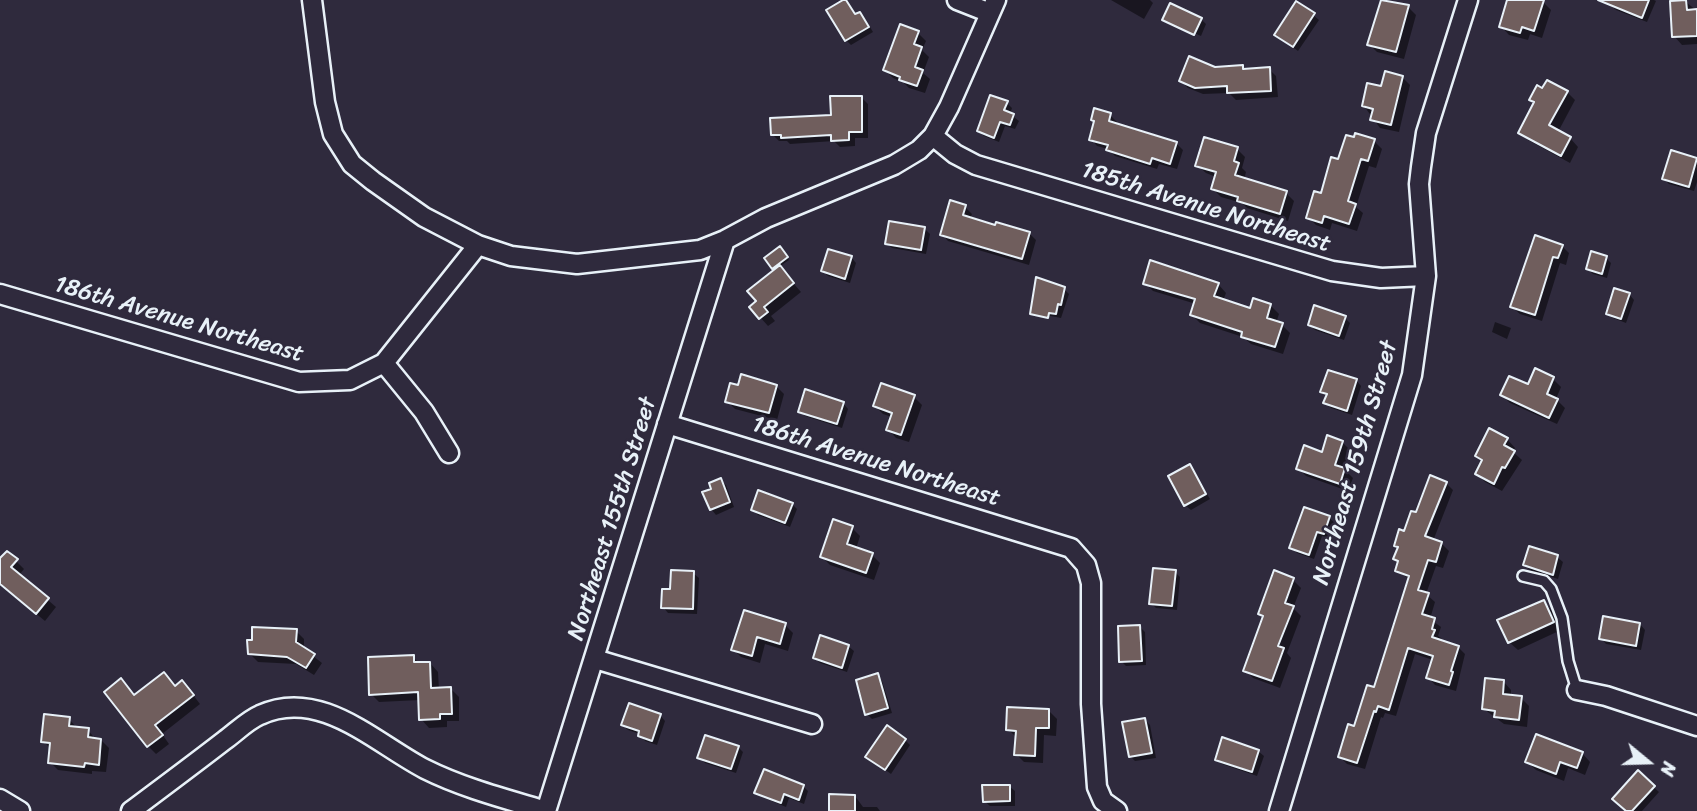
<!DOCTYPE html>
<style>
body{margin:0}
#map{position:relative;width:1697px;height:811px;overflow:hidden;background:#2f2a3d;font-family:Sriracha,sans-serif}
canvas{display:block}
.north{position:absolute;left:1613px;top:727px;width:70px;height:70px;-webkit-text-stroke:5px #2f2a3d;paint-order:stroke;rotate:109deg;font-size:19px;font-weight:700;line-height:28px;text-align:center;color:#e8f1f8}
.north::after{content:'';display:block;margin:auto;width:24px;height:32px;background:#e8f1f8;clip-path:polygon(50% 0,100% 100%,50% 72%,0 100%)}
</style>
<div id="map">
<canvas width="1697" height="811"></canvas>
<div class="north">N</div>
</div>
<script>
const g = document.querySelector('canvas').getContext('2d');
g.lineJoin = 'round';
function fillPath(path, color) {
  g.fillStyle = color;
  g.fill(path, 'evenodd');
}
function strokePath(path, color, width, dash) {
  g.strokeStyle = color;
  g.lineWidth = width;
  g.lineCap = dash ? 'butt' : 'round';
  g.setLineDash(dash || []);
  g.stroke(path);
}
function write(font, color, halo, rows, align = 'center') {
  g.font = font + ' Sriracha,sans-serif';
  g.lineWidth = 5;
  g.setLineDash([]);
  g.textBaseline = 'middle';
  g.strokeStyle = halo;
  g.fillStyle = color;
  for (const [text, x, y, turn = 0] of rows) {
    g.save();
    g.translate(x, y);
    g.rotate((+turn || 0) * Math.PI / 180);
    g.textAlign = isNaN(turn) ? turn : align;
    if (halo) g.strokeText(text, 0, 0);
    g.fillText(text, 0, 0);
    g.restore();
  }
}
fillPath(new Path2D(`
 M 1111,0 L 1150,0 L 1153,3 L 1144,19 Z
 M 1382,0 L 1408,7 L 1416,15 L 1404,59 L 1377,52 L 1369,44 Z
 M 1507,0 L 1537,0 L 1543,2 L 1551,10 L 1542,38 L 1530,34 L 1528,40 L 1509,35 L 1501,26 Z
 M 1613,0 L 1654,0 L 1656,1 L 1647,22 L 1616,10 L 1611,5 Z
 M 845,1 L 856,16 L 859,14 L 865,19 L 873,32 L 851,45 L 846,40 Z
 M 1686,2 L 1697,11 L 1697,44 L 1682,45 L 1674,36 Z
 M 1313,15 L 1319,20 L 1298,51 L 1276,35 Z
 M 1201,19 L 1206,24 L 1201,36 L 1167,21 L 1167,23 L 1164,20 Z
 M 918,33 L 926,41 L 922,50 L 929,57 L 923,73 L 930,79 L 925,93 L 909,88 L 903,82 L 893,78 L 885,70 Z
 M 1242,67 L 1246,70 L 1269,69 L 1276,76 L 1278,97 L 1236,100 L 1229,93 L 1203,94 L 1188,88 L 1181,81 L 1215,68 Z
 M 1402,77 L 1410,85 L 1399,132 L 1380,128 L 1364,106 L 1383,89 Z
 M 1567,92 L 1575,100 L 1558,132 L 1570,138 L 1578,147 L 1570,163 L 1528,140 L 1520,132 L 1535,104 L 1531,100 Z
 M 861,97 L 868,104 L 868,138 L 855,138 L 855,146 L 840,147 L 834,141 L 790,144 L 787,141 L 779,141 L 772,134 L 832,117 Z
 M 1007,103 L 1012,108 L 1010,114 L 1019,121 L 1015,129 L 1005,126 L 999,142 L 984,136 L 979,131 Z
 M 1110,115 L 1117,122 L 1116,125 L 1176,143 L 1183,150 L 1177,169 L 1159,164 L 1157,169 L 1115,156 L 1108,149 L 1097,146 L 1091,139 Z
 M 1374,141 L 1382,149 L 1376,168 L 1369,166 L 1356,207 L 1363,213 L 1357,231 L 1332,223 L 1330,230 L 1316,225 L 1308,217 L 1339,161 Z
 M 1237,149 L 1245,157 L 1242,168 L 1246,172 L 1244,180 L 1286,193 L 1294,201 L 1288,221 L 1247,208 L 1242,203 L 1221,197 L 1213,189 L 1216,177 L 1206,173 L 1197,165 Z
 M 1672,152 L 1697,159 L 1697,182 L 1694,191 L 1669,184 L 1664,179 Z
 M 965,207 L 972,214 L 970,219 L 997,227 L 1029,233 L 1036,240 L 1029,265 L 948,241 L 942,234 Z
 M 925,229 L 930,234 L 926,254 L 892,248 L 887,243 Z
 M 1536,238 L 1562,246 L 1569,253 L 1566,265 L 1560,263 L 1542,321 L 1520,314 L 1512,307 Z
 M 782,250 L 789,260 L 779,267 L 801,292 L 771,316 L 775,321 L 768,326 L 751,307 L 758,302 L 776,270 L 773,268 Z
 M 851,257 L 856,263 L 850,283 L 828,276 L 823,271 Z
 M 1606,258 L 1611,263 L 1607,278 L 1593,274 L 1588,269 Z
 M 1145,283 L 1218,284 L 1226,293 L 1223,301 L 1251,310 L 1254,301 L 1271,306 L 1279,314 L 1276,323 L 1282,325 L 1290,333 L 1283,354 L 1251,344 L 1243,337 L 1200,323 L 1192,315 L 1196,304 L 1153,291 Z
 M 1064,289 L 1069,294 L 1061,318 L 1035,313 L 1035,317 L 1032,313 Z
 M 1629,294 L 1634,300 L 1626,323 L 1613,318 L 1608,313 Z
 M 1345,318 L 1350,323 L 1344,340 L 1315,330 L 1310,325 Z
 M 1495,322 L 1511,328 L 1507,339 L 1492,332 Z
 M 1553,379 L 1561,387 L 1556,399 L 1565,408 L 1557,424 L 1510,403 L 1502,395 Z
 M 1356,380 L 1361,386 L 1352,415 L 1331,408 L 1325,403 L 1328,397 L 1322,392 Z
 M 776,386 L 784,394 L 777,420 L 735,409 L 727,401 L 739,387 Z
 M 914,397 L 922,405 L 909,442 L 896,438 L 888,429 L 892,417 L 883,414 L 875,406 Z
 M 843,403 L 848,409 L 842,428 L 805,416 L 800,411 Z
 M 1507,439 L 1515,448 L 1513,452 L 1522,460 L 1502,491 L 1485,482 L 1477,474 L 1483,462 L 1477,456 Z
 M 1342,442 L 1350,450 L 1344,469 L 1353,478 L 1348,491 L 1306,476 L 1298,468 Z
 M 1190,466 L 1210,499 L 1191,510 L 1185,505 Z
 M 720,480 L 726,485 L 734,507 L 716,515 L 711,509 L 713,490 Z
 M 1446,483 L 1453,490 L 1433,541 L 1442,544 L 1449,551 L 1443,568 L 1436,566 L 1426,594 L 1435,602 L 1430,619 L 1441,627 L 1438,636 L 1441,638 L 1440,641 L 1458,647 L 1465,654 L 1456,691 L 1435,685 L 1428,677 L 1433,660 L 1415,654 L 1396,716 L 1385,713 L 1383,718 L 1381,717 L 1365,769 L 1347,764 L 1340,757 L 1375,689 L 1410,580 L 1397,570 L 1399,563 L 1395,559 L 1399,548 L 1396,545 L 1417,514 Z
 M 792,504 L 797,509 L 790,527 L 758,515 L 753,510 Z
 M 1305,509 L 1329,518 L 1335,523 L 1329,538 L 1322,536 L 1314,559 L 1297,553 L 1292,547 Z
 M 852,528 L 860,536 L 856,549 L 872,555 L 880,563 L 874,580 L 830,565 L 822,557 Z
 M 1557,557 L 1563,562 L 1558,579 L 1530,570 L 1525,565 Z
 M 16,561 L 24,569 L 19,575 L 56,607 L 45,621 L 0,584 L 0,562 Z
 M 1175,572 L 1180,577 L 1177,610 L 1156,608 L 1151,603 Z
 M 693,573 L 699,578 L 697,614 L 668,613 L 663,607 L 672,591 Z
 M 1293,580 L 1301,588 L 1293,608 L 1301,616 L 1287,653 L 1291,658 L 1280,688 L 1253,678 L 1245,670 L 1264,618 L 1260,614 Z
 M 1544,602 L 1552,611 L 1561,630 L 1518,650 L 1509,642 Z
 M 745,612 L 785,625 L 793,633 L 788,651 L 765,644 L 760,663 L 741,657 L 733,649 Z
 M 1640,624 L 1645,630 L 1641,650 L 1606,644 L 1601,638 Z
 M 1140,627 L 1145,632 L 1146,665 L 1126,666 L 1121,661 Z
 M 296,631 L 304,639 L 304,649 L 322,663 L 314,675 L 296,664 L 258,662 L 250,654 Z
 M 848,646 L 854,651 L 847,672 L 820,663 L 815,658 Z
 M 413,657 L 420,664 L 430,663 L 438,672 L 439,690 L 451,689 L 459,697 L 459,721 L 447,721 L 447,727 L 429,728 L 421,719 L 420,700 L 379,702 L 371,694 Z
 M 877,675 L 882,681 L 892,713 L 872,719 L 867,714 Z
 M 1503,681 L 1511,690 L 1511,697 L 1521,698 L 1529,706 L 1527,727 L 1504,724 L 1484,709 Z
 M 176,688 L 190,691 L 200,704 L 162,734 L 169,744 L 156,754 L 148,746 L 135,697 Z
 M 1049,711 L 1057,719 L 1056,736 L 1044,735 L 1043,763 L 1024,762 L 1016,754 L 1017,738 L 1008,729 Z
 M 660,715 L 665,721 L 657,745 L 645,741 L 640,734 L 628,730 L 623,725 Z
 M 69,719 L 77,728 L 88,730 L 96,740 L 101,740 L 109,748 L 106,772 L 92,771 L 92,774 L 58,770 L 50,762 L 51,749 L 43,741 Z
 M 1145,720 L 1150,725 L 1156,758 L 1135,761 L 1130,756 Z
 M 905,740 L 910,745 L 891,774 L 868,757 Z
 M 738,747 L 743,752 L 736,773 L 705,763 L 699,757 Z
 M 1258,751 L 1264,756 L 1257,776 L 1222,764 L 1217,759 Z
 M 1582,753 L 1590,762 L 1585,775 L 1568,768 L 1564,781 L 1536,770 L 1527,762 Z
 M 1638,773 L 1659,792 L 1642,811 L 1628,811 Z
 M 803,786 L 808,791 L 804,804 L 789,798 L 786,807 L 762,797 L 756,792 Z
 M 1009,786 L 1015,791 L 1015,806 L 990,806 L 984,801 Z
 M 855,796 L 863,807 L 877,807 L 880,811 L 831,811 Z`), '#0007');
const building = new Path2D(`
 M 843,0 L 846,0 L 855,14 L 860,12 L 869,27 L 845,41 L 826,10 Z
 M 1381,0 L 1409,5 L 1396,52 L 1367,45 Z
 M 1507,0 L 1544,0 L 1534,31 L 1522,27 L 1520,33 L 1499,27 Z
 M 1598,0 L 1649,0 L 1642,18 Z
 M 1686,0 L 1687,10 L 1697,9 L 1697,36 L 1672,37 L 1670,1 Z
 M 1296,1 L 1315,13 L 1293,47 L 1274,35 Z
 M 1170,3 L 1202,18 L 1194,35 L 1162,20 Z
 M 900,24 L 919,31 L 914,44 L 922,47 L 915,67 L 923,70 L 917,86 L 899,80 L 900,77 L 883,70 Z
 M 1189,56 L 1215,67 L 1243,65 L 1243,69 L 1270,67 L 1271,91 L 1227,93 L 1227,86 L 1195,88 L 1179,81 Z
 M 1385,71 L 1403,76 L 1391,125 L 1370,120 L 1373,109 L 1362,106 L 1367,83 L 1381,86 Z
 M 1547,80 L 1568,91 L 1549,125 L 1571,137 L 1561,156 L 1518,133 L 1534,102 L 1529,100 L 1537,85 L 1542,88 Z
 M 990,95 L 1008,101 L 1004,110 L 1014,114 L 1010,125 L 1000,122 L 994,138 L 977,131 Z
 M 830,96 L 862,96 L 862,132 L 849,132 L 849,140 L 831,141 L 831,135 L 781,138 L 781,135 L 771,135 L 770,118 L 831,115 Z
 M 1094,108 L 1111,113 L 1109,121 L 1177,142 L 1170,164 L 1152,158 L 1150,164 L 1106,150 L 1108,145 L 1089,140 L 1094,121 L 1091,120 Z
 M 1355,133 L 1375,139 L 1368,161 L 1361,159 L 1348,201 L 1356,204 L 1349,224 L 1324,216 L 1322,223 L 1306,218 L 1314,191 L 1321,193 L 1331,157 L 1338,159 L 1346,135 L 1354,137 Z
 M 1204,137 L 1238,147 L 1234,161 L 1239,163 L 1235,175 L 1287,191 L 1280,214 L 1237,201 L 1238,197 L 1211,189 L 1216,172 L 1195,166 Z
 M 1671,150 L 1697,158 L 1689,187 L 1662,179 Z
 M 950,200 L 966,205 L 963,215 L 995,225 L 996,222 L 1030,232 L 1022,259 L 940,235 Z
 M 889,221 L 925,227 L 921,250 L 885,244 Z
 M 1535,235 L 1563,245 L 1558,258 L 1553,257 L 1535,315 L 1510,307 Z
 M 780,246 L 788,257 L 772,269 L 764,258 Z
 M 828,249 L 852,256 L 845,279 L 821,271 Z
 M 1591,251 L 1607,256 L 1602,274 L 1586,269 Z
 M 1150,260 L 1219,283 L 1214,296 L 1250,308 L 1253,298 L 1271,304 L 1267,318 L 1283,323 L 1275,347 L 1241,337 L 1242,332 L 1190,315 L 1195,299 L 1143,284 Z
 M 780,265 L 794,283 L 764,307 L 768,312 L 759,319 L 749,307 L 756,301 L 747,291 Z
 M 1036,277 L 1065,287 L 1061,305 L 1058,304 L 1056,314 L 1049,313 L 1048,318 L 1030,314 Z
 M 1614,288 L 1630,293 L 1621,319 L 1606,314 Z
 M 1314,305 L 1346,316 L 1339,336 L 1308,325 Z
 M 1535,368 L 1554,377 L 1547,394 L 1558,399 L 1549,418 L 1500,395 L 1509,376 L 1528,384 Z
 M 1328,370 L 1357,379 L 1347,411 L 1323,403 L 1327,394 L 1320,392 Z
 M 741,374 L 777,385 L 769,413 L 725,402 L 730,383 L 738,385 Z
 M 881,383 L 915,395 L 901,435 L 886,430 L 892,413 L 873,406 Z
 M 805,389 L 844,402 L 837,424 L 798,412 Z
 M 1489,428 L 1508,438 L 1504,445 L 1515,451 L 1505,468 L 1502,467 L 1494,484 L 1475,474 L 1482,460 L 1475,456 Z
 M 1327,435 L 1343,441 L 1335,465 L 1345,468 L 1340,484 L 1296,469 L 1304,445 L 1322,452 Z
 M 1190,464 L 1206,494 L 1184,506 L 1168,476 Z
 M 1430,475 L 1447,482 L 1425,536 L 1442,542 L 1436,562 L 1428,560 L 1418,590 L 1429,593 L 1422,614 L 1435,618 L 1432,629 L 1435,630 L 1432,637 L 1459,646 L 1451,671 L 1453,672 L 1449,685 L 1426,678 L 1433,656 L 1408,648 L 1389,710 L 1378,706 L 1376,712 L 1374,711 L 1357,763 L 1338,757 L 1348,724 L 1354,726 L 1367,685 L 1374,687 L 1409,576 L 1395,571 L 1398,561 L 1393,559 L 1398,547 L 1394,546 L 1399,529 L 1404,531 L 1411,511 L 1416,512 Z
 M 721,478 L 730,502 L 710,510 L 702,492 L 711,489 L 709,483 Z
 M 758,490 L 793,503 L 785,523 L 751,510 Z
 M 1304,507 L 1330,516 L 1324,534 L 1317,532 L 1309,555 L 1289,548 Z
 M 833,519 L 853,526 L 847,544 L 873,553 L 866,573 L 820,557 Z
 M 1529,546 L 1558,555 L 1553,575 L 1523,565 Z
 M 7,551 L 18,559 L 11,567 L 49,598 L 36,614 L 0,584 L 0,558 Z
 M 1153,568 L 1176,570 L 1172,606 L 1149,604 Z
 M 671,570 L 694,571 L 693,609 L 661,608 L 662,589 L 670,589 Z
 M 1274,570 L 1294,578 L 1285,603 L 1294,606 L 1278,646 L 1284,648 L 1272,681 L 1243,671 L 1263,616 L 1258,614 Z
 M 1544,600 L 1554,622 L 1508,643 L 1497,620 Z
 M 744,610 L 786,623 L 780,644 L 757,637 L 752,656 L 731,650 Z
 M 1603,616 L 1640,623 L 1636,646 L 1599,639 Z
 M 1140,625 L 1142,661 L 1119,662 L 1118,626 Z
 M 252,627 L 297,629 L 296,642 L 315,654 L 306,668 L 287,657 L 248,654 L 247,640 L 252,640 Z
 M 820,635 L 849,645 L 842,668 L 813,658 Z
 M 414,655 L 414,662 L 430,662 L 431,688 L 451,687 L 452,714 L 440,714 L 440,719 L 419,720 L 418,692 L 369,695 L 368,657 Z
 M 164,672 L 175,686 L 182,680 L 194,695 L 155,725 L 163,735 L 147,747 L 104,692 L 121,678 L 134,695 Z
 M 878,673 L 888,708 L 865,715 L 856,680 Z
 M 1485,678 L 1504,680 L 1503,694 L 1522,696 L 1519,720 L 1494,717 L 1495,711 L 1482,709 Z
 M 629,703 L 661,714 L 652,741 L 638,736 L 639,731 L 621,725 Z
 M 1007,707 L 1049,709 L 1049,728 L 1036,728 L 1035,756 L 1014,755 L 1016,731 L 1006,730 Z
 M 44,714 L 70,717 L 69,726 L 89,728 L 88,737 L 101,739 L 99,765 L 85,763 L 84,767 L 48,763 L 50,743 L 41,742 Z
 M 1145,718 L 1152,753 L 1129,757 L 1122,722 Z
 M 887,725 L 906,739 L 885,770 L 865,757 Z
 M 1536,734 L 1583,752 L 1577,768 L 1560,762 L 1556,774 L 1525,762 Z
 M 705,735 L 739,746 L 731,769 L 697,758 Z
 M 1222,737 L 1259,750 L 1252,772 L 1215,760 Z
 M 764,769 L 804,785 L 799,800 L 784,794 L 781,803 L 754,793 Z
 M 1638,770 L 1655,786 L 1632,811 L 1626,811 L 1612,799 Z
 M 982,785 L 1010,785 L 1010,801 L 983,802 Z
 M 829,794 L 855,795 L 855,811 L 829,811 Z`);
fillPath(building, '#705e5d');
strokePath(building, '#e8f1f8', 2);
const service = new Path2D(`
 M 1523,576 L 1544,581 L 1551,589 L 1562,618 L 1568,661 L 1577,690`);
const minor = new Path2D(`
 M 312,0 L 325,102 L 333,134 L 352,164 L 373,181 L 424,217 L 478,245 L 511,256 L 577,264 L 700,250 L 725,240 L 766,218 L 894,165 L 919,150 L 933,136 L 949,107 L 996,0
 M 957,0 L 990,13
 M 933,136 L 955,154 L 976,165 L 1332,271 L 1381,278 L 1426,276
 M 0,294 L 299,382 L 350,380 L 384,363 L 478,245
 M 384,363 L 424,412 L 449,453
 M 667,424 L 1071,548 L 1086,565 L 1091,583 L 1091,704 L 1097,787 L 1103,801 L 1117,811
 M 595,659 L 812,724
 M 1577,690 L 1606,696 L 1697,726
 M 0,799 L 20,811
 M 131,811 C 163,787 194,764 225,740 C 236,732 248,720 260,715 C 320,687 375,743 425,769 C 463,788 506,799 546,811 L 725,240
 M 1279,811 L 1412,375 L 1426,276 L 1419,184 L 1421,167 L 1426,133 L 1468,0`);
strokePath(service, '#e8f1f8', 14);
strokePath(minor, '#e8f1f8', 23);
strokePath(service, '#2f2a3d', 9);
strokePath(minor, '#2f2a3d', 18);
write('24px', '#e8f1f8', '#2f2a3d', [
 ["185th Avenue Northeast",1206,208,17],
 ["186th Avenue Northeast",179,320,16],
 ["186th Avenue Northeast",876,462,17],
 ["Northeast 159th Street",1356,463,-74],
 ["Northeast 155th Street",613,519,-73]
]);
</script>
